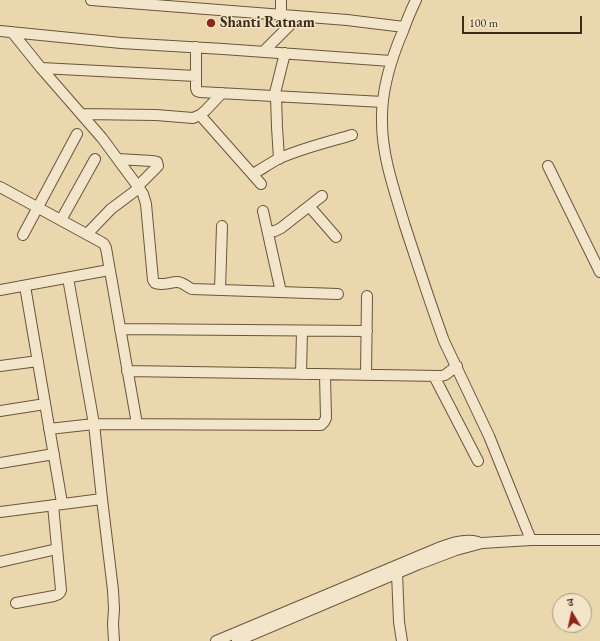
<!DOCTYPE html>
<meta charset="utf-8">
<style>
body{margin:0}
#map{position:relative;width:600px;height:641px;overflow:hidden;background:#ebd7ae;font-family:"EB Garamond","Noto Serif Devanagari",serif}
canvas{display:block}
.north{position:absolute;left:552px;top:593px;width:40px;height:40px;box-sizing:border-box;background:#f2e5ca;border:1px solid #a99b83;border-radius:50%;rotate:351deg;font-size:11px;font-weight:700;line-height:16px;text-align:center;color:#3c2b18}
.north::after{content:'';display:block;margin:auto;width:14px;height:18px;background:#8f2418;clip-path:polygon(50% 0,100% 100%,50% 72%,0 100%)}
.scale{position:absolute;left:462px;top:16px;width:120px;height:18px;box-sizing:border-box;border:2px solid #3c2b18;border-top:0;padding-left:5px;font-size:12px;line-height:14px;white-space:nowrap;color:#3c2b18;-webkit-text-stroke:3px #f2e5ca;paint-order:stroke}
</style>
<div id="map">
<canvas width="600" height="641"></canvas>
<div class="north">उ</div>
<div class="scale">100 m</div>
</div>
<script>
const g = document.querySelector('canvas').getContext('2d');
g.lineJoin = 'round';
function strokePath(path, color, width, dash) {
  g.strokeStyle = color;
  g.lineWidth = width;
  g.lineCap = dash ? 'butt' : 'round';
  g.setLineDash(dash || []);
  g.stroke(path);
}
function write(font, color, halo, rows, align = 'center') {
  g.font = font + ' "EB Garamond",serif';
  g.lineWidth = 3;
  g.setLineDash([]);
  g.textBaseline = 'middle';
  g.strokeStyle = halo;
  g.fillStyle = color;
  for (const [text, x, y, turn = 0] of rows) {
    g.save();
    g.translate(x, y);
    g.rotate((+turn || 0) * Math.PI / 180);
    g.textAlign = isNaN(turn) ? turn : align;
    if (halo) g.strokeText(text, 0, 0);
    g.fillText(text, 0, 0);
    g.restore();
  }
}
const minor = new Path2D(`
 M 91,0 L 347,20 L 404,27
 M 281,0 L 281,16
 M 416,0 C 411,10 407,20 403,31 C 391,59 381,91 382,122 C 382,157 395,192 405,226 C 418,265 430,303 444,341 L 489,436 L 531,540
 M 0,31 L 121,43 L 223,49 L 391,61
 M 12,32 L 41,68 L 102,138 L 139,188 L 143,194 L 146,204 L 153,280 L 155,283 C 162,286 170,282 177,282 C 183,282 187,287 192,289 L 338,294
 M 196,47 L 196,88 L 197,91 L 200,92 L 383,102
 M 263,52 L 298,17
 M 41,68 L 196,76
 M 274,97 L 285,53
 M 276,97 L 277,127 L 279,159
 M 82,114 L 156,115 L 193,118 L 200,115 L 206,110 L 222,93
 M 200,115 L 261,184
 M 118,159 L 152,161 L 157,162 L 158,166 L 138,186
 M 548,166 L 600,272
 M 253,174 C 262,169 270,163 280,158 C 303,148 328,142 352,135
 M 0,187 L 101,242 L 104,244 L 106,248 L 137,424
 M 309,206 L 336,237
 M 263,211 L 281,292
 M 61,220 L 95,159
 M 268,232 L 275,231 L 281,228 L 322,196
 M 87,234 L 111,209 L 139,188
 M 23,235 L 77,134
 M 68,278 L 94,424 L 102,499 L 113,590 L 114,609 L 113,624 L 114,641
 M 25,286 L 62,503
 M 0,290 L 109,270
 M 220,290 L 222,226
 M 120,329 L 367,331
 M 0,366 L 38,361
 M 127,371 L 441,376 L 445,375 L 457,366
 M 301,374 L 302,331
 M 366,375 L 367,296
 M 434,376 L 478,461
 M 0,411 L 45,404
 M 49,429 L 94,424 L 321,425 L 324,422 L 326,418 L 325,375
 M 0,463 L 54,454
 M 0,512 L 102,499
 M 0,562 L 57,549
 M 397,573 L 399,622 L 402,641
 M 16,603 L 54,596 C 58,595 60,594 61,590 L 53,505
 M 216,641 L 431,551 C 446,545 462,538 478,542
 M 237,641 L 419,564 L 456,550 L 482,543 L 531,540 L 600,540`);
strokePath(minor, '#68563e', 12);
strokePath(minor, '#f2e5ca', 10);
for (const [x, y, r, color] of [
 [211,23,5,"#8f2418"]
]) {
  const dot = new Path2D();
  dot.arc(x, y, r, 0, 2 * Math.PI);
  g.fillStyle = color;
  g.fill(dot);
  strokePath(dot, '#f2e5ca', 1.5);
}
write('bold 15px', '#3c2b18', '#f2e5ca', [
 ["Shanti Ratnam",220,23]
], 'left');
</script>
